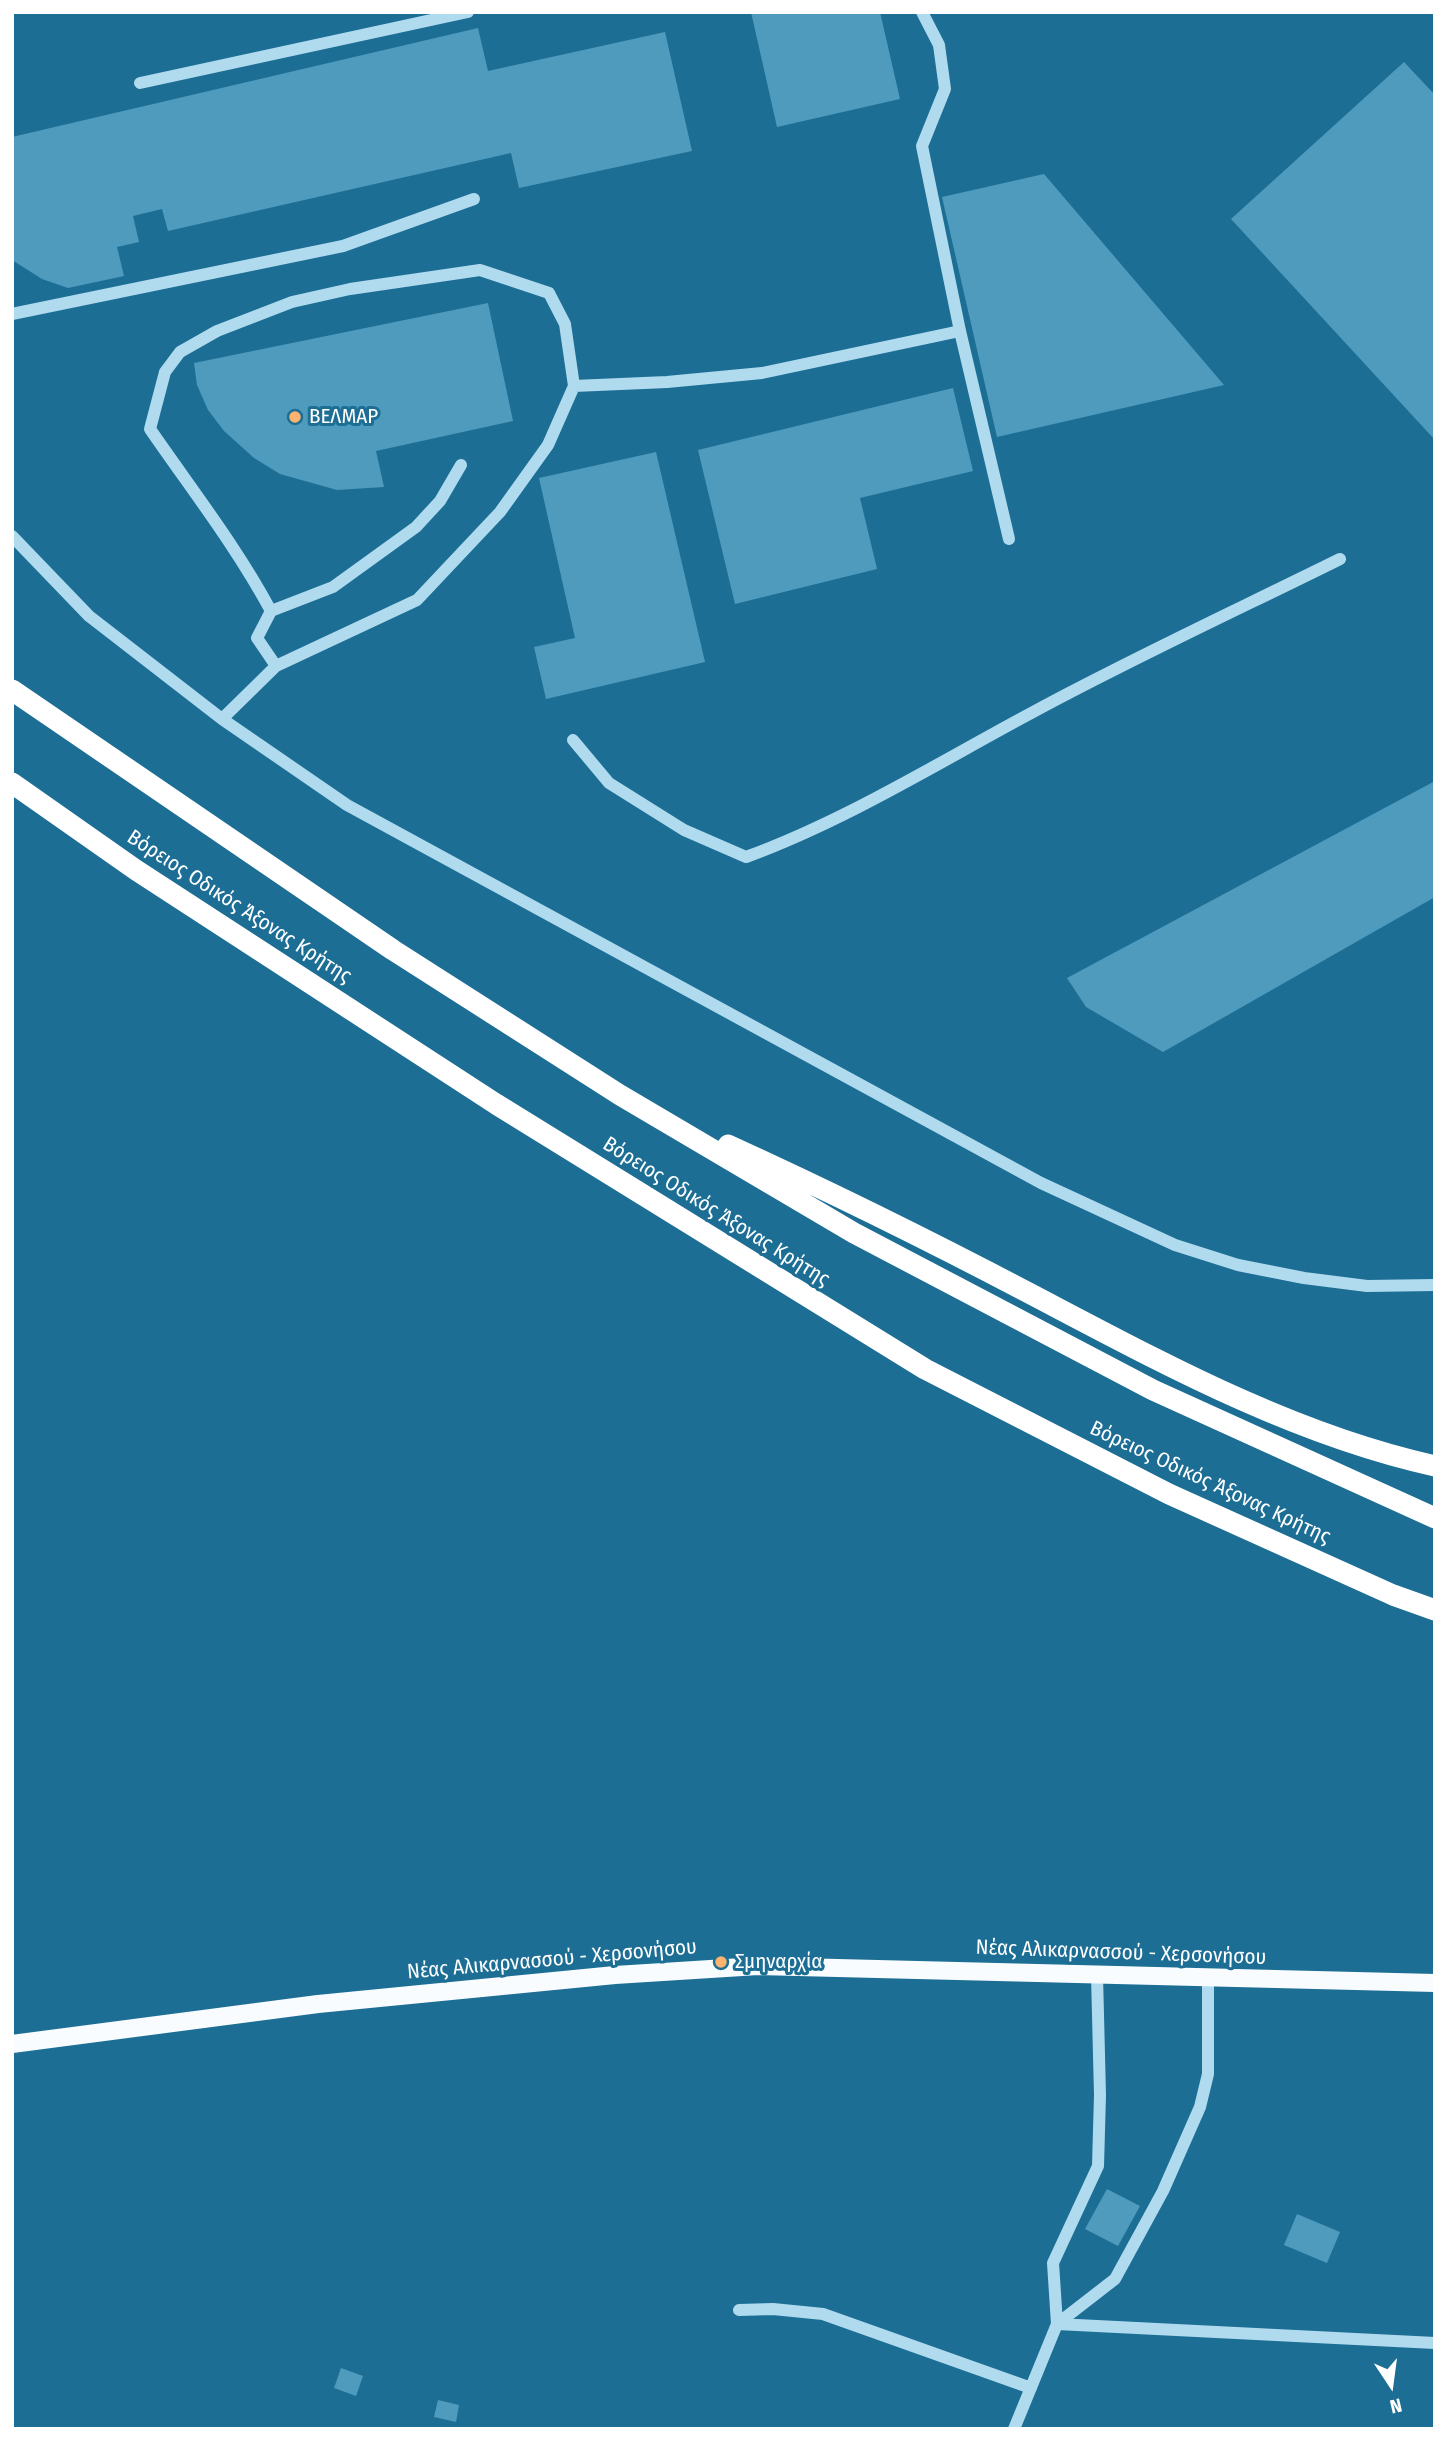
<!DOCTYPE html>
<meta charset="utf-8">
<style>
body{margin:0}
#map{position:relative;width:1447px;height:2441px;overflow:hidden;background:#1d6e95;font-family:"Fira Sans Condensed",sans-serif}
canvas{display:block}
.frame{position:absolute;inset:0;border:14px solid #fff;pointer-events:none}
.north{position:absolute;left:1356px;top:2350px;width:70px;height:70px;-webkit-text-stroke:5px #1d6e95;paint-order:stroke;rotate:167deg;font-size:19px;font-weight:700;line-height:28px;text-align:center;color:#fff}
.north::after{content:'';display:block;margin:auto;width:24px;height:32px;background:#fff;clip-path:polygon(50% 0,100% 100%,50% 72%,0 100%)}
</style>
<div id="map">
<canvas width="1447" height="2441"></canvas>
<div class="frame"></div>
<div class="north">N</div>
</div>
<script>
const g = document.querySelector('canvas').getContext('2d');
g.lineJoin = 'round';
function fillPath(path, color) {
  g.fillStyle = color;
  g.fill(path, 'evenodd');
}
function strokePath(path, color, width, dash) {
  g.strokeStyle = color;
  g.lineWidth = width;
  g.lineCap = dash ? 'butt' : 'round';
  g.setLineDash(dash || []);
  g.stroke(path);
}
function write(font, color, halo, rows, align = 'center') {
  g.font = font + ' "Fira Sans Condensed",sans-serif';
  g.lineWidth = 6;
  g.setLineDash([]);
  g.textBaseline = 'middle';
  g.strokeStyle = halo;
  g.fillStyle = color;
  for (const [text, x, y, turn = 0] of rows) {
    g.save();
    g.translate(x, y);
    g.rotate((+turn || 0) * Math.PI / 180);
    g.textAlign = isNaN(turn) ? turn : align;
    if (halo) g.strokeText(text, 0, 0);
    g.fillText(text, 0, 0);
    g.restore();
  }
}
fillPath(new Path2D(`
 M 751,12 L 880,12 L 900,99 L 777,127 Z
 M 478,28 L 488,71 L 665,32 L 692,151 L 519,188 L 511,153 L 168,231 L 162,209 L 133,216 L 139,242 L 117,247 L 124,276 L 68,288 L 42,279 L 12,260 L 12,137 Z
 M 1404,62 L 1435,95 L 1435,440 L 1231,219 Z
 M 1044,174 L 1224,385 L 997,437 L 942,197 Z
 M 488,303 L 513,421 L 376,451 L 384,487 L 337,490 L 280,474 L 254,458 L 224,431 L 208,410 L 197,385 L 194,363 Z
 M 953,388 L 973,471 L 860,498 L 877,569 L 735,604 L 698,450 Z
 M 656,452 L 705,662 L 546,699 L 534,647 L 575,638 L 539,478 Z
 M 1435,781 L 1435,897 L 1163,1052 L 1086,1007 L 1067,978 Z
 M 1107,2189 L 1140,2206 L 1118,2246 L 1085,2229 Z
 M 1297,2214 L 1340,2232 L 1327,2263 L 1284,2245 Z
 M 341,2368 L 363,2376 L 356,2396 L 334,2388 Z
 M 438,2400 L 459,2405 L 456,2422 L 434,2417 Z`), '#4f9bbe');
strokePath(new Path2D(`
 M 922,12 L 939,45 L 945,89 L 922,146 L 960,331 L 1009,539
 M 140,83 L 468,12
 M 12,314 L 343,246 L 474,199
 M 574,386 L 667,382 L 762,373 L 960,331
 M 12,536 L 89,616 L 222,719 L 347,805 L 1041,1183 L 1175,1245 L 1238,1265 L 1304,1278 L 1367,1286 L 1435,1285
 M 276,666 L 257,638 L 271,611 L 333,587 L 416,527 L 440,501 L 461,465
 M 222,719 L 276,666 L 417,600 L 500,512 L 548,445 L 574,386 L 565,324 L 549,293 L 480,270 L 350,289 L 292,302 L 217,331 L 180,352 L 165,372 L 150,429 C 192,490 236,546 271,611
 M 573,740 L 609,783 L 684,830 L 746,857 C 847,820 941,761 1035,711 C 1135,657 1239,609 1340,559
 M 739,2310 L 773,2309 L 823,2314 L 1031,2388
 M 1057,2324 L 1115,2279 L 1163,2191 L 1200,2107 L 1208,2074 L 1208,1978
 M 1057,2324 L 1435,2343
 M 1014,2429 L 1057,2324 L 1053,2263 L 1098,2166 L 1100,2095 L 1097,1975`), '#b0dbef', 12);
strokePath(new Path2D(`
 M 12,2044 L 318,2004 L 615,1975 L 758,1966 L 1435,1983`), '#f8fcff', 18);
strokePath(new Path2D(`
 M 12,690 L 393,950 L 620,1095 L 854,1233 L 1153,1390 L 1435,1518
 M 12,783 L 136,870 L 496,1104 L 925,1369 L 1169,1494 L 1393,1595 L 1435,1610
 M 728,1145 C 829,1191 928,1240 1027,1292 C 1157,1360 1290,1434 1435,1466`), '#fff', 21);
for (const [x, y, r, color] of [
 [295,417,7,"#feb36f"],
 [721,1962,7,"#feb36f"]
]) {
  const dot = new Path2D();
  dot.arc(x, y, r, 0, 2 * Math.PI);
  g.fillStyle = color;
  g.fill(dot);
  strokePath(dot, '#1d6e95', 2.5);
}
write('21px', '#fff', '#1d6e95', [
 ["ΒΕΛΜΑΡ",309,417],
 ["Σμηναρχία",735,1962]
], 'left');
write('21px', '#fff', '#1d6e95', [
 ["Βόρειος Οδικός Άξονας Κρήτης",239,907,33],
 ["Βόρειος Οδικός Άξονας Κρήτης",716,1212,32],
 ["Βόρειος Οδικός Άξονας Κρήτης",1210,1483,25],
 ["Νέας Αλικαρνασσού - Χερσονήσου",1121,1953,2],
 ["Νέας Αλικαρνασσού - Χερσονήσου",552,1960,-5]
]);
</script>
